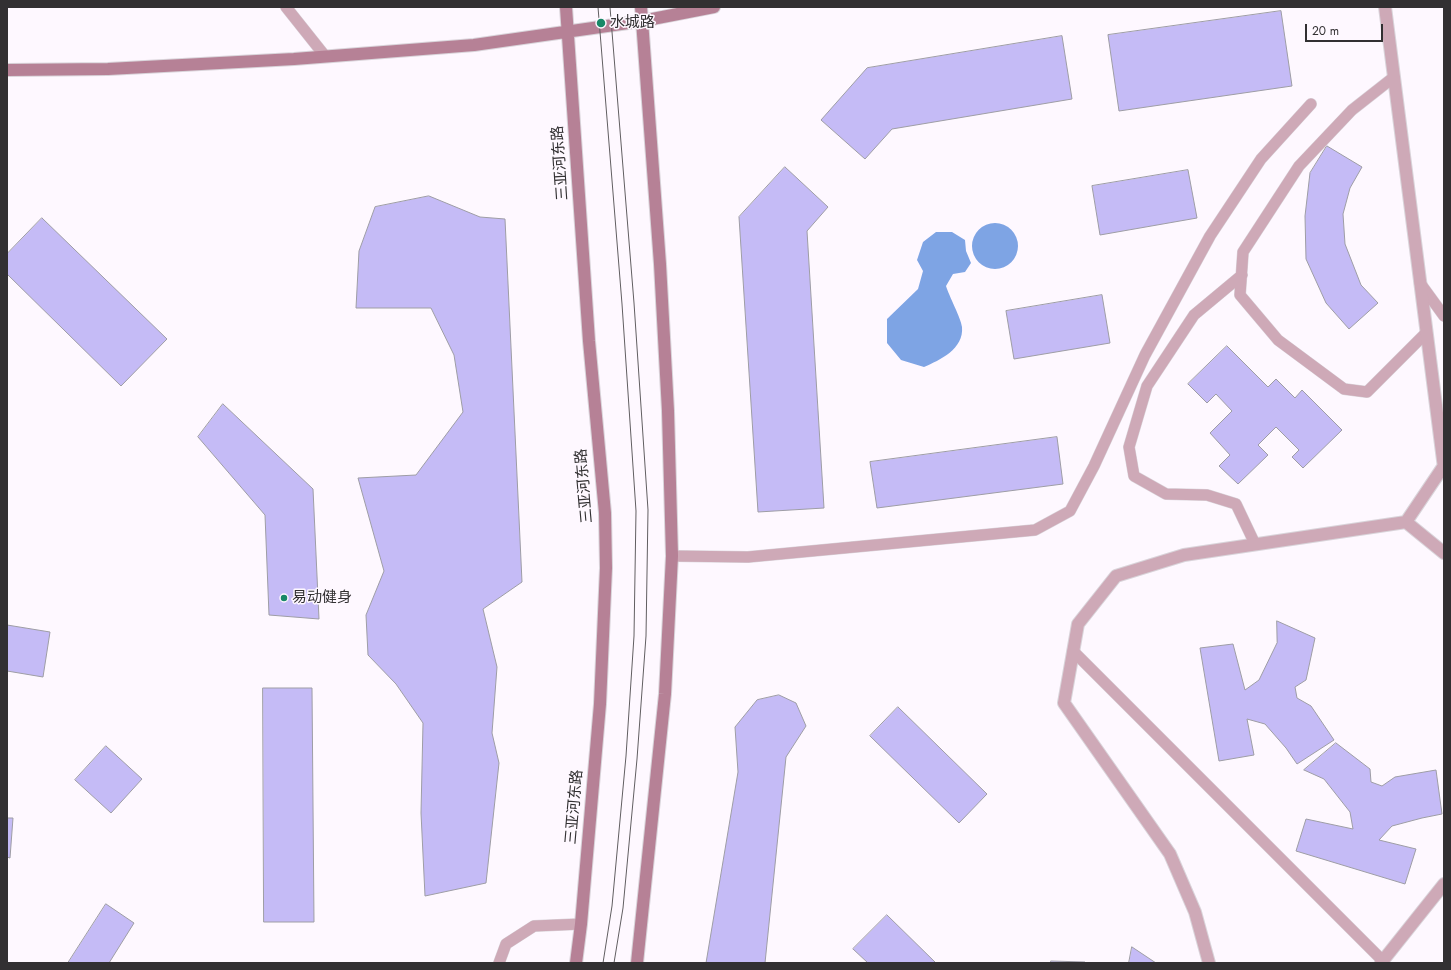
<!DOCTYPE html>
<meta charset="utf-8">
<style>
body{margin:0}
#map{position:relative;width:1451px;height:970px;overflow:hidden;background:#fef8ff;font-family:Jost,sans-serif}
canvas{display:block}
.frame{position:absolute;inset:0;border:8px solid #323032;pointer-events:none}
.scale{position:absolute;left:1305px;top:24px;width:78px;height:18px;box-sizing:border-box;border:2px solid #323032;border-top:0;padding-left:5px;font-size:12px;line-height:14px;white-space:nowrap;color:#323032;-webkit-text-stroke:3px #fef8ff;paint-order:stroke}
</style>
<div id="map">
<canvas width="1451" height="970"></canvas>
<div class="frame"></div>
<div class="scale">20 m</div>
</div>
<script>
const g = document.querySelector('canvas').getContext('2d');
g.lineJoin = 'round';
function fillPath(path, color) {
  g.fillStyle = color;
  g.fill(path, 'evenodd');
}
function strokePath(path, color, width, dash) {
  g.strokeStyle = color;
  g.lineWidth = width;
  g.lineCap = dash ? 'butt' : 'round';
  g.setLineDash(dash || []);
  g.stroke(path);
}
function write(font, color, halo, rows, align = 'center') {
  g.font = font + ' Jost,"Noto Sans SC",sans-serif';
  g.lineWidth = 3;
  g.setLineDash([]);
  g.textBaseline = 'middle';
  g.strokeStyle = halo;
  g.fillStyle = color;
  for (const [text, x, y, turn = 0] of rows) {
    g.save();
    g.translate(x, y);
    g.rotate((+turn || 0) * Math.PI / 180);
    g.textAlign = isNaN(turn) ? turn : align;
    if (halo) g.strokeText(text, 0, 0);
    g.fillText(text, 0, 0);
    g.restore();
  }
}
fillPath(new Path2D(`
 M972 246a23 23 0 1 1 46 0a23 23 0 1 1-46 0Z
 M 936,232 L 952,232 L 965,240 L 966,251 L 971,263 L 965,272 L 953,274 L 946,286 C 949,296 961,318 962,327 C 964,349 940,360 924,367 L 901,360 L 887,343 L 887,319 L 918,289 L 923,271 L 917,260 L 923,242 Z`), '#7ea4e4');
const building = new Path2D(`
 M 1281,11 L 1292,86 L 1119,111 L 1108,35 Z
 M 1062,36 L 1072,99 L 892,129 L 865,159 L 821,120 L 867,68 Z
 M 1327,146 L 1362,167 L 1350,188 L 1343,214 L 1345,244 L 1361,285 L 1378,303 L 1349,329 L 1326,303 L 1306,259 L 1305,216 L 1310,173 Z
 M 785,167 L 828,207 L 807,231 L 824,508 L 758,512 L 739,217 Z
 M 1188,170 L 1197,218 L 1100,235 L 1092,186 Z
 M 429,196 L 480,217 L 505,219 L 522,582 L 483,609 L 497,667 L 492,733 L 499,763 L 486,883 L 425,896 L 421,813 L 423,723 L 396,684 L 368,655 L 366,615 L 384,571 L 358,478 L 416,475 L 463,412 L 454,355 L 431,308 L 356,308 L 359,251 L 375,207 Z
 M 42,218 L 167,339 L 121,386 L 7,274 L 7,254 Z
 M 1102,295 L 1110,343 L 1014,359 L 1006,311 Z
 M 1227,346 L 1268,387 L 1276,379 L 1295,398 L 1302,390 L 1342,430 L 1303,468 L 1292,457 L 1299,450 L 1276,427 L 1258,445 L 1268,455 L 1238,484 L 1219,466 L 1230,455 L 1210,433 L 1232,411 L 1216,394 L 1207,403 L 1188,384 Z
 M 223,404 L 313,489 L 319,619 L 269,615 L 265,515 L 198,437 Z
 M 1057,437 L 1063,484 L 877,508 L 870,462 Z
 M 1277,621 L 1315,638 L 1306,680 L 1295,687 L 1297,698 L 1311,706 L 1334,740 L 1297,764 L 1286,748 L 1265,724 L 1247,719 L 1254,755 L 1219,761 L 1200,648 L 1233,644 L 1245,690 L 1259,680 L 1277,643 Z
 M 7,625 L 50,632 L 43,677 L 7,671 Z
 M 263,688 L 312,688 L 314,922 L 264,922 Z
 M 779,695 L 796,703 L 806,726 L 786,757 L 765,963 L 706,963 L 738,772 L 735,727 L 757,700 Z
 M 898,707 L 987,794 L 959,823 L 870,736 Z
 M 1336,743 L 1370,769 L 1371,782 L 1382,786 L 1395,777 L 1436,770 L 1442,814 L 1422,818 L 1392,826 L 1379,840 L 1416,849 L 1405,884 L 1296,851 L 1306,819 L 1353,829 L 1350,812 L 1324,779 L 1304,770 Z
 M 106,746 L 142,779 L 111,813 L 75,780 Z
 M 7,818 L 13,818 L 10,858 L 7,857 Z
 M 106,904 L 134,923 L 109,963 L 68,963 Z
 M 887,915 L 936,963 L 868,963 L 853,949 Z
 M 1132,947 L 1156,963 L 1129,963 Z
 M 1051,961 L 1085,962 L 1085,963 L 1051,963 Z`);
fillPath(building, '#c5bbf6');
strokePath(building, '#9e9da5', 1);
const lane = new Path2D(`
 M 286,7 L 325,56
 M 1394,77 L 1352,110 L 1299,166 L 1243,252 L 1240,295 L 1278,340 L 1344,389 L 1367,392 L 1426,333
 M 1242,275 L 1194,315 L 1147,386 L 1129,447 L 1134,476 L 1166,494 L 1207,495 L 1236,504 L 1255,544
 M 1420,283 L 1444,316
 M 672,556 L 748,557 L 1035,530 L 1070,511 L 1094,466 L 1145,355 L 1210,236 L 1261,159 L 1311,104
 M 1073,651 L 1383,961
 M 499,963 L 506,944 L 534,926 L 581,924`);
const street = new Path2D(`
 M 1385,7 L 1444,468
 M 1406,522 L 1444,553
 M 1209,963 L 1195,912 L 1170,854 L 1064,703 L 1078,624 L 1116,576 L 1184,555 L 1406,522 L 1443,467
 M 1381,963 L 1444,884`);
const secondary = new Path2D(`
 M 566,7 L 589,341 L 605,513 L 606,568 L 600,704 L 581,924 L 576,963
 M 7,70 L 108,69 L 294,59 L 474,45 L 642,21 L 714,7
 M 637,963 L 665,694 L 672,556 L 668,411 L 660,264 L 641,7`);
strokePath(lane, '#d9d4da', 12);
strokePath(street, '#d9d4da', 14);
strokePath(secondary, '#d9d4da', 14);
strokePath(lane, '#cea9b7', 11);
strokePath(street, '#cea9b7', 12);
strokePath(secondary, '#b68196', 12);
strokePath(new Path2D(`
 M 598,7 L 622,304 L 636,511 L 634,636 L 626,756 L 612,906 L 603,963
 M 610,7 L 634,303 L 648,510 L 646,636 L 637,759 L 623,908 L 614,963`), '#615e61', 1);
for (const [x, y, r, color] of [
 [601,23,5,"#188867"],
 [284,598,4,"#188867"]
]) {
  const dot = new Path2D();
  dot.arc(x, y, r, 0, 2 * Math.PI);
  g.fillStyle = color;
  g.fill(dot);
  strokePath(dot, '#fef8ff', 1.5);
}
write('15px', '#323032', '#fef8ff', [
 ["水城路",610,23],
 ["易动健身",292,598]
], 'left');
write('15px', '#323032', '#fef8ff', [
 ["三亚河东路",561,163,-94],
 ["三亚河东路",585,486,-95],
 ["三亚河东路",575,807,-85]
]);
</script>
